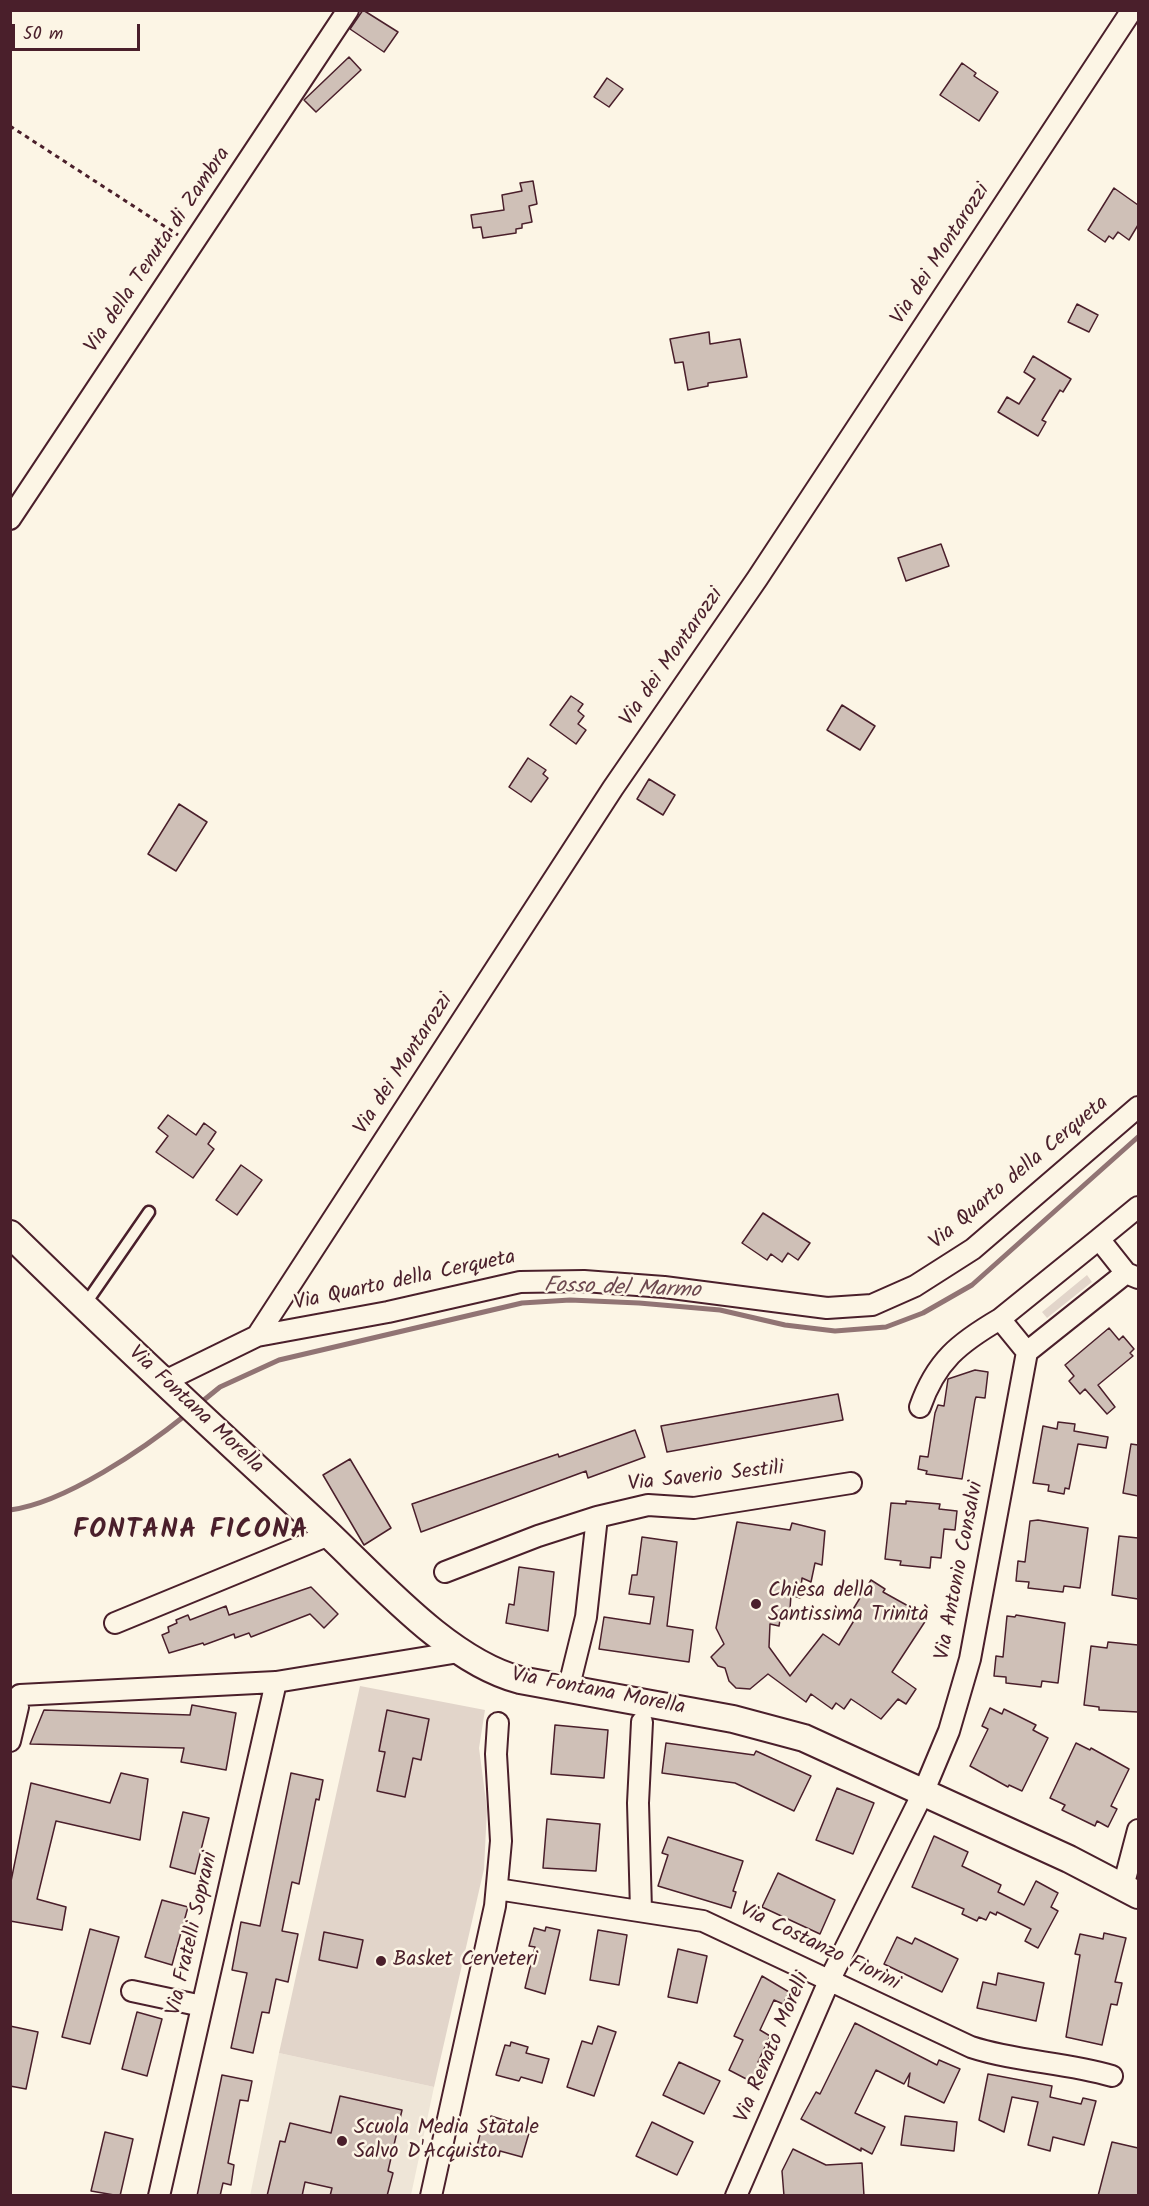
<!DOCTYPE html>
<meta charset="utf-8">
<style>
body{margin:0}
#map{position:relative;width:1149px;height:2206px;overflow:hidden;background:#fcf5e5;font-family:Kalam,sans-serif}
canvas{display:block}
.frame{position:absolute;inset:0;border:12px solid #4a1f2b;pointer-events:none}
.scale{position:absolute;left:12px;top:24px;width:128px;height:27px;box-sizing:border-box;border:3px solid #4a1f2b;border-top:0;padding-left:8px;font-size:18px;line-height:21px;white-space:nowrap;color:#4a1f2b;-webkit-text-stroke:4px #fcf5e5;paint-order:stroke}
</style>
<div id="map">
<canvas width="1149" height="2206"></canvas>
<div class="frame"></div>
<div class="scale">50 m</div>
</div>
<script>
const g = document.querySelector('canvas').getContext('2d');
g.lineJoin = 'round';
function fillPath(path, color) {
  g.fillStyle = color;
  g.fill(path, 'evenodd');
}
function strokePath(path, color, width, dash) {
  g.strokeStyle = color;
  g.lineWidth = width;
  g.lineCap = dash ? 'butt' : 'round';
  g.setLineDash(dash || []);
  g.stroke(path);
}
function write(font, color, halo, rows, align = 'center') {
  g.font = font + ' Kalam,sans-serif';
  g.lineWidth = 5;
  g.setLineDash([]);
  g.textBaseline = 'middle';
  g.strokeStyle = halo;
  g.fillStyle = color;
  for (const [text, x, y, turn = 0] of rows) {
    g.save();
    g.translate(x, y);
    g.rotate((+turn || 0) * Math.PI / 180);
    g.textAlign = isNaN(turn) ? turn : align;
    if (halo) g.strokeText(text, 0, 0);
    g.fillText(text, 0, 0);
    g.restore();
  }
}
fillPath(new Path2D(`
 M 279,2053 L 434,2087 L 411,2195 L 250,2196 Z`), '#eee5d7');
fillPath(new Path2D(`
 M 1087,1275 L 1092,1282 L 1047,1318 L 1042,1312 Z
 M 360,1686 L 485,1710 L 479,1748 L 487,1809 L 484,1869 L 434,2087 L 279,2053 Z`), '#e2d5ca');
strokePath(new Path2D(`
 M 199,1404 L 220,1387 L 279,1360 L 522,1303 L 570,1300 L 639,1303 L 720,1310 L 785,1325 L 835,1331 L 886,1327 L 923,1313 L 972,1285 L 1138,1137
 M 10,1510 C 65,1503 145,1448 187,1414`), '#917474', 5);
const building = new Path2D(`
 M 363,10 L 398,32 L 384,52 L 350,29 Z
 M 349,57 L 361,70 L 316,112 L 304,100 Z
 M 962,63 L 976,73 L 974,76 L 998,92 L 979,121 L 940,95 Z
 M 607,78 L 623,89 L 609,107 L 594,97 Z
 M 533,181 L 537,204 L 529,206 L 532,222 L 522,224 L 522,228 L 516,229 L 516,233 L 483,238 L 481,227 L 473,228 L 471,215 L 504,210 L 502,195 L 522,191 L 520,183 Z
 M 1114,188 L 1138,205 L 1138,225 L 1129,240 L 1118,232 L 1113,239 L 1109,236 L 1105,242 L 1088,230 Z
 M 1077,304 L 1098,315 L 1089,332 L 1068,322 Z
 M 709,332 L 710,344 L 740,339 L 747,377 L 708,383 L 708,386 L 688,390 L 683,362 L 675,363 L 670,339 Z
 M 1033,356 L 1071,379 L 1063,392 L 1060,390 L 1042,420 L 1046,422 L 1038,436 L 998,412 L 1007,397 L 1019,404 L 1035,379 L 1024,372 Z
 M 941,544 L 949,566 L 906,581 L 898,558 Z
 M 571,696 L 583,704 L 578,711 L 584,716 L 578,724 L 586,730 L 576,744 L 550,725 Z
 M 842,705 L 875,726 L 860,750 L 827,730 Z
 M 528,758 L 546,770 L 543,774 L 548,778 L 531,802 L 509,787 Z
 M 649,779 L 675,795 L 663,815 L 637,799 Z
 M 179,804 L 207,822 L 176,871 L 148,854 Z
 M 168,1115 L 196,1135 L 204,1123 L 216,1132 L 208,1144 L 214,1149 L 193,1178 L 156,1152 L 168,1136 L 158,1128 Z
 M 241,1165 L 262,1180 L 237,1215 L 216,1200 Z
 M 763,1213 L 810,1243 L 798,1260 L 788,1253 L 782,1262 L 771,1254 L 767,1260 L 742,1243 Z
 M 1109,1328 L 1119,1340 L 1123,1336 L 1134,1349 L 1130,1353 L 1133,1356 L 1098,1385 L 1115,1407 L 1107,1414 L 1085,1389 L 1080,1394 L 1069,1381 L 1074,1376 L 1065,1365 Z
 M 975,1370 L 988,1372 L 985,1398 L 976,1397 L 975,1400 L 962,1479 L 926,1474 L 927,1471 L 918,1469 L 920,1456 L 928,1457 L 935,1413 L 938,1405 L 944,1406 L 948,1379 Z
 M 838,1394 L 843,1420 L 667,1452 L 661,1426 Z
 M 1058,1422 L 1075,1424 L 1074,1431 L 1108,1437 L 1106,1448 L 1078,1444 L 1069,1489 L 1065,1488 L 1064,1494 L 1048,1491 L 1049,1485 L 1033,1483 L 1043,1426 L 1057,1429 Z
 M 635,1430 L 645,1457 L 588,1478 L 586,1471 L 421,1532 L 412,1504 L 558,1454 L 559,1457 Z
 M 1131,1444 L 1138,1445 L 1138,1496 L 1123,1493 Z
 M 350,1459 L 391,1528 L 364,1545 L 323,1475 Z
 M 906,1501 L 940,1504 L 939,1509 L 957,1511 L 955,1530 L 944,1529 L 941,1558 L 931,1557 L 930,1568 L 900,1565 L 901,1561 L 885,1559 L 891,1503 L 906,1504 Z
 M 1038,1520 L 1088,1528 L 1080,1588 L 1064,1586 L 1063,1592 L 1028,1588 L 1029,1582 L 1016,1581 L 1018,1561 L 1025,1562 L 1030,1521 Z
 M 737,1522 L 790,1530 L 792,1523 L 825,1531 L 822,1565 L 815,1563 L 811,1582 L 802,1578 L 800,1598 L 791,1595 L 790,1609 L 782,1609 L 779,1626 L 770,1624 L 769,1647 L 790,1676 L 823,1634 L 839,1645 L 858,1614 L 852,1611 L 871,1580 L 885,1589 L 883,1592 L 928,1617 L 892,1672 L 916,1689 L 906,1704 L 898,1699 L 881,1719 L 851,1699 L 844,1709 L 836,1703 L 832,1709 L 811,1694 L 806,1702 L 768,1674 L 750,1689 L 736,1688 L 729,1681 L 725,1668 L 718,1666 L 711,1657 L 724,1644 L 716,1628 Z
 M 1119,1536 L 1138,1538 L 1138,1599 L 1112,1595 Z
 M 642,1537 L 677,1542 L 667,1626 L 693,1630 L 689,1662 L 599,1649 L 604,1617 L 650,1624 L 654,1597 L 629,1594 L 632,1575 L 637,1575 Z
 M 519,1567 L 554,1572 L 548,1631 L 506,1623 L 509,1604 L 514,1605 Z
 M 311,1587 L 338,1614 L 324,1628 L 310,1614 L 251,1637 L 249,1633 L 235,1638 L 234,1634 L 204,1645 L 203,1643 L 169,1653 L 162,1635 L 169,1632 L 168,1627 L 177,1623 L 176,1620 L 188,1615 L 190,1620 L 226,1606 L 229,1615 Z
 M 1016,1615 L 1065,1623 L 1058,1683 L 1042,1681 L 1041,1687 L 1006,1683 L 1006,1677 L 994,1676 L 996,1656 L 1003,1657 L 1007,1616 L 1015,1617 Z
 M 1108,1642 L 1138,1645 L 1138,1712 L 1099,1710 L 1099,1707 L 1084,1705 L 1091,1646 L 1107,1648 Z
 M 192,1705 L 236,1713 L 226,1770 L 181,1762 L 184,1748 L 30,1744 L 44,1710 L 190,1715 Z
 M 990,1708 L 1002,1714 L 1004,1709 L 1036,1725 L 1033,1730 L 1048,1738 L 1022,1791 L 1009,1785 L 1008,1787 L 970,1766 L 988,1729 L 982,1726 Z
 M 387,1710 L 429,1719 L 421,1760 L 413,1758 L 405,1797 L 377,1791 L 385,1752 L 379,1751 Z
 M 555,1725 L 608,1730 L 604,1778 L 551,1774 Z
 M 666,1743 L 754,1755 L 756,1751 L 811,1776 L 794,1811 L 735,1783 L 662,1773 Z
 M 1076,1743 L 1090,1750 L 1091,1748 L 1129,1769 L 1111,1806 L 1117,1809 L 1108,1827 L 1097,1821 L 1095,1826 L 1062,1810 L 1065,1805 L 1050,1798 Z
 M 121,1773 L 148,1779 L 140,1840 L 56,1821 L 37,1899 L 66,1907 L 62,1930 L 10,1921 L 10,1886 L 31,1783 L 110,1803 Z
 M 291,1773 L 323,1780 L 319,1800 L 316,1799 L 299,1884 L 292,1882 L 282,1931 L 298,1934 L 288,1982 L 276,1979 L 269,2013 L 262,2012 L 253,2053 L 231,2048 L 247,1973 L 232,1970 L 241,1922 L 260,1926 Z
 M 837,1788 L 874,1803 L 853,1854 L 816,1840 Z
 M 183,1812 L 209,1818 L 195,1874 L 170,1867 Z
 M 547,1819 L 600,1824 L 596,1871 L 543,1868 Z
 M 934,1836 L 968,1852 L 962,1866 L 1001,1885 L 998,1892 L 1024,1905 L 1036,1881 L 1058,1893 L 1051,1907 L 1058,1911 L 1038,1948 L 1025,1941 L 1031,1929 L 997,1912 L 996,1915 L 990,1912 L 986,1920 L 979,1917 L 977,1921 L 962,1914 L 964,1909 L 912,1887 Z
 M 668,1837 L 743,1861 L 733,1891 L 736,1892 L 731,1908 L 658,1886 L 668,1855 L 662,1853 Z
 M 778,1873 L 835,1900 L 820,1934 L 762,1907 Z
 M 162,1900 L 188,1907 L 172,1965 L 145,1957 Z
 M 546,1927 L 560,1930 L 545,1994 L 525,1988 L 535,1947 L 529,1946 L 534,1928 L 545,1931 Z
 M 90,1929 L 119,1937 L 90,2044 L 62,2037 Z
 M 598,1930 L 627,1935 L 619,1985 L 590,1980 Z
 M 324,1932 L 363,1940 L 357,1968 L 319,1960 Z
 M 1104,1933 L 1126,1938 L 1115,1982 L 1122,1983 L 1117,2005 L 1111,2004 L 1102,2045 L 1066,2037 L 1080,1955 L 1075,1954 L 1080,1934 L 1103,1939 Z
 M 897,1937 L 912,1944 L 915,1938 L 958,1959 L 942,1992 L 884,1964 Z
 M 678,1949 L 707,1956 L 697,2003 L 668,1997 Z
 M 998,1973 L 1044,1983 L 1036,2021 L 977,2008 L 983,1982 L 996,1985 Z
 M 762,1976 L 789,1992 L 783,2004 L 774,2000 L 760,2030 L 770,2036 L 758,2062 L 763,2065 L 754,2083 L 729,2070 L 743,2040 L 734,2036 Z
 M 137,2012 L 162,2019 L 147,2076 L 122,2069 Z
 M 855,2023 L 937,2065 L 939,2060 L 960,2069 L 944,2103 L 908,2086 L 910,2073 L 904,2084 L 876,2070 L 855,2113 L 885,2127 L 872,2154 L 861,2148 L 861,2151 L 801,2119 L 816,2092 L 820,2094 Z
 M 10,2026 L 38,2032 L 26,2089 L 10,2086 Z
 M 598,2026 L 616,2032 L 594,2096 L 567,2087 L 582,2041 L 592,2044 Z
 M 511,2042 L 528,2047 L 526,2053 L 549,2059 L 542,2083 L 521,2077 L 519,2081 L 496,2075 L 505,2045 L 510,2046 Z
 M 679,2062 L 720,2081 L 704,2114 L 663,2095 Z
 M 988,2074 L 1052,2086 L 1050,2097 L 1081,2104 L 1083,2098 L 1096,2101 L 1084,2145 L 1053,2137 L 1050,2151 L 1028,2145 L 1038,2102 L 1012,2097 L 1004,2132 L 979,2120 Z
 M 222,2075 L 252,2081 L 248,2101 L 240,2100 L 228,2163 L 234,2165 L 231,2185 L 223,2183 L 220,2196 L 197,2196 Z
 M 340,2096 L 402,2110 L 388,2171 L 393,2173 L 387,2196 L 330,2196 L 332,2188 L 305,2182 L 302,2196 L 267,2196 L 280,2141 L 285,2142 L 290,2123 L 331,2133 Z
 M 491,2116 L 507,2121 L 506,2127 L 529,2133 L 522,2157 L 500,2151 L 499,2156 L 476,2150 L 484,2119 L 490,2120 Z
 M 905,2116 L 957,2122 L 954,2151 L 901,2145 Z
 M 652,2122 L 693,2142 L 677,2175 L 636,2156 Z
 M 105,2132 L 133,2139 L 120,2196 L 91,2191 Z
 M 1112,2142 L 1138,2148 L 1138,2196 L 1098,2196 Z
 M 793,2149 L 826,2165 L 862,2163 L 864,2196 L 784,2196 L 782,2171 Z`);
fillPath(building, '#cfc0b7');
strokePath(building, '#4a1f2b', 1.5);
const service = new Path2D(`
 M 84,1306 L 149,1212`);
const minor = new Path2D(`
 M 10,519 L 348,10
 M 1099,1239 L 1138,1207
 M 1126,1273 L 1027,1352 L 1000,1319 L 1099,1239 L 1126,1273 L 1138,1278
 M 257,1336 L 613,788 L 757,579 L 1132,10
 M 163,1382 L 257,1336 L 388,1312 L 520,1282 L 584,1281 L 664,1287 L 827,1308 L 872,1305 L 915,1286 L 973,1249 L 1138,1107
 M 920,1407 C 936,1361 959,1343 1000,1319
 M 445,1572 L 538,1536 L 597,1517
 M 115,1623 L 329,1535
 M 568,1690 L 586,1617 L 597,1517 L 648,1505 L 694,1508 L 851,1483
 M 20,1695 L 276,1682 L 459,1652
 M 10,1741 L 18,1707
 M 1123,1887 L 1138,1830
 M 497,1889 L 703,1921 L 971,2047 C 1017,2062 1065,2062 1112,2076
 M 641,1910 L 638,1803 L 642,1722
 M 132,1991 L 202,2006
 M 159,2196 L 276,1682
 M 431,2196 L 495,1906 L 501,1841 L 496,1754 L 498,1723
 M 736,2196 L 829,1981 L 923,1793 L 949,1731 L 970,1659 L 1027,1352`);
const tertiary = new Path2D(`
 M 10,1234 C 112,1334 216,1431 321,1527 C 376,1578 447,1661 520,1680 L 733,1719 L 804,1738 L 1069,1859 L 1138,1895`);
strokePath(service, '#4a1f2b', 15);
strokePath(minor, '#4a1f2b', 24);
strokePath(tertiary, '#4a1f2b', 30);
strokePath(new Path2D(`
 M 10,126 L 178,235`), '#4a1f2b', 3, [4.5, 4.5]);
strokePath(service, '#fcf5e5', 10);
strokePath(minor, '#fcf5e5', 20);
strokePath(tertiary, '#fcf5e5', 26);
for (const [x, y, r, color] of [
 [756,1604,6,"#4a1f2b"],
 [381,1961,6,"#4a1f2b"],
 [342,2141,6,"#4a1f2b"]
]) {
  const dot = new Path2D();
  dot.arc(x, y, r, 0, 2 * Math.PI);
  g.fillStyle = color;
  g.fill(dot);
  strokePath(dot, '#fcf5e5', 2);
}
write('21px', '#4a1f2b', '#fcf5e5', [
 ["Via della Tenuta di Zambra",159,251,-56],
 ["Via dei Montarozzi",942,255,-57],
 ["Via dei Montarozzi",673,658,-55],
 ["Via dei Montarozzi",405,1065,-57],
 ["Via Quarto della Cerqueta",1020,1174,-40],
 ["Via Quarto della Cerqueta",405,1282,-12],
 ["Via Fontana Morella",195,1411,43],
 ["Via Saverio Sestili",706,1478,-6],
 ["Via Antonio Consalvi",961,1571,-79],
 ["Via Fontana Morella",598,1693,11],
 ["Via Fratelli Soprani",194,1934,-77],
 ["Via Costanzo Fiorini",819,1948,26],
 ["Via Renato Morelli",774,2048,-67]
]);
write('21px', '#4a1f2b', '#fcf5e5', [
 ["Chiesa della",768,1592],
 ["Santissima Trinità",768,1616],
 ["Basket Cerveteri",393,1961],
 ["Scuola Media Statale",354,2129],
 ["Salvo D'Acquisto",354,2153]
], 'left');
write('italic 22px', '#6d4950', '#fcf5e5', [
 ["Fosso del Marmo",622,1290,2]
]);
g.letterSpacing = '1.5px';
write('bold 27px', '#4a1f2b', '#fcf5e5', [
 ["FONTANA FICONA",191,1532]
]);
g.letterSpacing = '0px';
</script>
